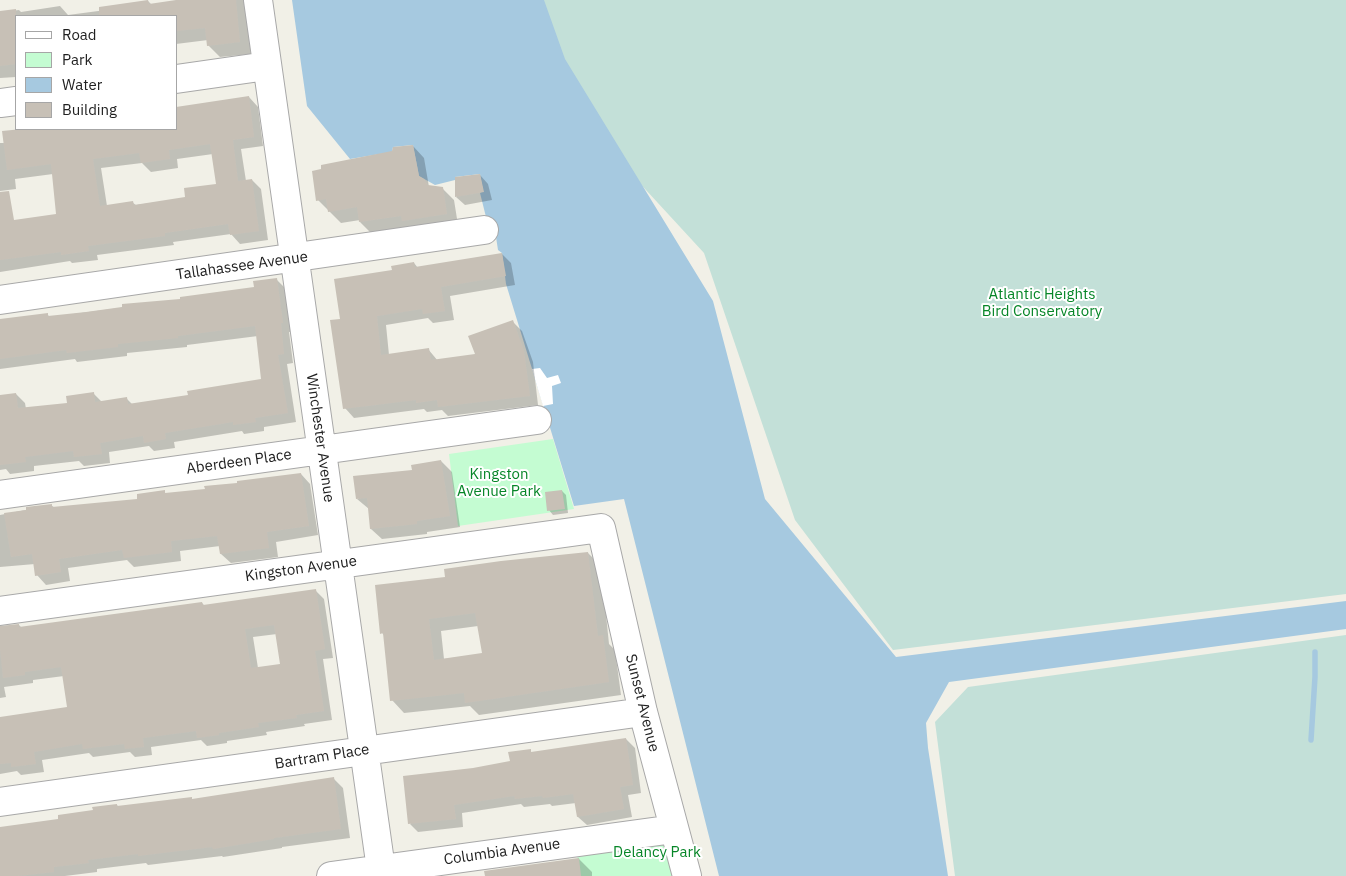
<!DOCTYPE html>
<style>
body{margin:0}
#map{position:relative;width:1346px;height:876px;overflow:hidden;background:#f1f0e7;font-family:"IBM Plex Sans",sans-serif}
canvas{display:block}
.legend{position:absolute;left:15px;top:15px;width:162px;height:115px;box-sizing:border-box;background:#fff;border:1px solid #a6a6a6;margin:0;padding:6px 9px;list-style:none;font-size:15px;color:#212121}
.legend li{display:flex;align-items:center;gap:10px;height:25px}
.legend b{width:25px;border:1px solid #a6a6a6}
</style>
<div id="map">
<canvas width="1346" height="876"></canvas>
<ul class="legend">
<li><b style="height:6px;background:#fff"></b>Road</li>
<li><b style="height:14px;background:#c4fcd2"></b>Park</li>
<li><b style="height:14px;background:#a6c9e0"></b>Water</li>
<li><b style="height:14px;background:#c7c0b6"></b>Building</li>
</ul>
</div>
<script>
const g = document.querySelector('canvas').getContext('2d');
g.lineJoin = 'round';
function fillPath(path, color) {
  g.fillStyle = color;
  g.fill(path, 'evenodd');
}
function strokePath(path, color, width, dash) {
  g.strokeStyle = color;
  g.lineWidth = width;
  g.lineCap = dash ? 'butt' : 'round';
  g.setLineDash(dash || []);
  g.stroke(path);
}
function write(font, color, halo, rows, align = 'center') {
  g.font = font + ' "IBM Plex Sans",sans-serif';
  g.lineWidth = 4;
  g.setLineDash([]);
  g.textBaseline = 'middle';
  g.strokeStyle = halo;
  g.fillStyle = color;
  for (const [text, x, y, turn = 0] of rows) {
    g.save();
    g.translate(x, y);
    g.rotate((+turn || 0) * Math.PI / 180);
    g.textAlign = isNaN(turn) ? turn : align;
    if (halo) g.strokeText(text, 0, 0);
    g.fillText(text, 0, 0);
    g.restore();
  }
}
fillPath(new Path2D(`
 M 516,0 L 1346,0 L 1346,594 L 893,650 L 795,520 L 704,253 L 564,101 Z
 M 1346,635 L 1346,876 L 955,876 L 935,722 L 968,687 Z`), '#c3e0d8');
fillPath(new Path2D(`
 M 553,439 L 574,509 L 458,526 L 449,454 Z
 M 674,829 L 687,876 L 580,876 L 575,841 Z`), '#c4fcd2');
fillPath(new Path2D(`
 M 292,0 L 544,0 L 565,59 L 713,301 L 765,499 L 896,657 L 1346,601 L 1346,629 L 949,682 L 926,723 L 928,748 L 948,876 L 719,876 L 624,499 L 574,506 L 506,284 L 502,253 L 498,250 L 496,237 L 491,237 L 480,193 L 483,191 L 480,174 L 455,177 L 455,180 L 435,185 L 419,176 L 413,145 L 393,147 L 392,152 L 350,159 L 307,106 Z`), '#a6c9e0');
fillPath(new Path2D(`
 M 540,368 L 547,378 L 558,375 L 561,383 L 552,386 L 553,404 L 543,406 L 532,369 Z`), '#fff');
fillPath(new Path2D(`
 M 185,0 L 245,0 L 251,54 L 220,57 L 208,45 L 208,40 L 176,44 L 176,16 L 16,16 L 16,77 L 0,78 L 0,12 L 19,10 L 21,12 L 60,6 L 68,15 L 121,8 L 148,1 L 152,5 Z
 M 249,97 L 258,107 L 263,146 L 241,149 L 246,181 L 252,180 L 261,189 L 268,240 L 240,244 L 231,234 L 173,242 L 174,245 L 97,255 L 98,260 L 72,263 L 70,261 L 0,272 L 0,224 L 58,215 L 53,174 L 15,179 L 16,189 L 0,191 L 0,143 L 5,143 L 3,132 L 33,129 L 176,129 ZM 213,154 L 217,185 L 187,198 L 136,205 L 133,203 L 107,206 L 101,168 L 142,163 L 151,172 L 178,168 L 177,159 Z
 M 413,146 L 424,158 L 429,187 L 443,189 L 454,200 L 458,225 L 371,233 L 360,222 L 360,220 L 341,223 L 318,200 L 393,152 Z
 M 480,175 L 488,184 L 492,200 L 465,205 L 456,197 Z
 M 502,254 L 511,263 L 515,285 L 450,296 L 454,320 L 433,323 L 428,318 L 386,325 L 389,355 L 428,349 L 438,361 L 476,355 L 512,321 L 522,331 L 533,362 L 538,405 L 448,416 L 442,410 L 427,412 L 424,409 L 354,418 L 345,408 L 341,320 L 394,271 L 414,263 L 418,268 Z
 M 277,280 L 286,289 L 291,332 L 289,332 L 293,363 L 287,364 L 296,422 L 264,427 L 264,431 L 244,434 L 242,431 L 174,442 L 175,448 L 154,451 L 149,446 L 109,452 L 110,463 L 84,466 L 79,461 L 34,466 L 34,471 L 10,474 L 6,469 L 0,470 L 0,396 L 16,394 L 25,403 L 26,409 L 68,404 L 93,393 L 102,402 L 127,399 L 132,404 L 189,396 L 262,380 L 258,336 L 187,345 L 187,347 L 127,353 L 127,356 L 77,362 L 75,359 L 0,369 L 0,321 L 47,314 L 50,317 L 181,300 L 255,288 Z
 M 441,461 L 452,472 L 460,527 L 427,532 L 427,534 L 382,539 L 371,529 L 369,509 L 357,499 Z
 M 301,474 L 310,484 L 318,535 L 276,542 L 278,557 L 231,563 L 221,554 L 220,546 L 180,551 L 181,561 L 134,567 L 127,560 L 68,568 L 70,581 L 46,585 L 37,575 L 35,564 L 0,567 L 0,515 L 51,505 L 55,508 L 139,500 L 164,492 L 167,494 L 206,490 Z
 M 562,491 L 566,495 L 568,513 L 553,515 L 549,510 Z
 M 588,553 L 601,566 L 609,644 L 615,650 L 621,695 L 479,715 L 470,706 L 404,713 L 392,700 L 385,636 L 382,633 L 446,578 ZM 478,626 L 483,654 L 444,659 L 441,631 Z
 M 315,590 L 324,599 L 333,658 L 323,659 L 332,720 L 304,724 L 305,726 L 266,732 L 267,735 L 227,741 L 227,743 L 207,746 L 201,740 L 151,747 L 152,755 L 135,757 L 130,752 L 93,757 L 89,753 L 42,760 L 44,772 L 21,775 L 17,771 L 0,774 L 0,718 L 68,708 L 64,676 L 33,680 L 33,683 L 4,687 L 6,697 L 0,698 L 0,628 L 19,625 L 22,628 L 202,603 L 205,606 ZM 277,634 L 281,665 L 258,668 L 253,637 Z
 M 626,739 L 635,748 L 641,793 L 628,795 L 632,817 L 587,825 L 578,817 L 576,803 L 552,806 L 550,804 L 524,807 L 521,804 L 462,813 L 463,827 L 418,832 L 410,824 L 473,769 L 511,762 L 530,751 L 533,753 Z
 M 334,779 L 343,788 L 350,838 L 282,847 L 282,848 L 223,857 L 222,856 L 148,865 L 146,863 L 97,869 L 97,872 L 65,876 L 0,876 L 0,828 L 59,820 L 117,805 L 119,807 L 192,799 L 193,800 Z
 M 579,859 L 592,872 L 592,876 L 495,876 Z`), '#0003');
strokePath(new Path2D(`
 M 1311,740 L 1315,677 L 1315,652`), '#a6c9e0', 5.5);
fillPath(new Path2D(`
 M 148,0 L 149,4 L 176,0 L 236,0 L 240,42 L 207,46 L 205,28 L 176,31 L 176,16 L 99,16 L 99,7 Z
 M 16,9 L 16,64 L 0,66 L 0,11 Z
 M 249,96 L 254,137 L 233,140 L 238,181 L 252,179 L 259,231 L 230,235 L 228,224 L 165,233 L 165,236 L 88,246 L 89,251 L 61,255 L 61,252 L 0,260 L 0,192 L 9,191 L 14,220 L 56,214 L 51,164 L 7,170 L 2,131 L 22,129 L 176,129 L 176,107 ZM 210,144 L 216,184 L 184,188 L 185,197 L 134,205 L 133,201 L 100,206 L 93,159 L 139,153 L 141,163 L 170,159 L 169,150 Z
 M 413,145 L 419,176 L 424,179 L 428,185 L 443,187 L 447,214 L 402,221 L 401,216 L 359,222 L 357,207 L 328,212 L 326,199 L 316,201 L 312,171 L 321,169 L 321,165 L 392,151 L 393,147 Z
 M 480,174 L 484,192 L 455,197 L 455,177 Z
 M 502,253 L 506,276 L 441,287 L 445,311 L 423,314 L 422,309 L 377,316 L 381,355 L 429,348 L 431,360 L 475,354 L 468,336 L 513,320 L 524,351 L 530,396 L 438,407 L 437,400 L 416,403 L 416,400 L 343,409 L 330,320 L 340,319 L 334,279 L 392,270 L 391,266 L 414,262 L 415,267 Z
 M 277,278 L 283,323 L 281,323 L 284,354 L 278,355 L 288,413 L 255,418 L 256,422 L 233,425 L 233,422 L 165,433 L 166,439 L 144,443 L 143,436 L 100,443 L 102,454 L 74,457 L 73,451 L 25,457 L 26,462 L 0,465 L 0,395 L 16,393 L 18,408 L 67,403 L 66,396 L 94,392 L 95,402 L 127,397 L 128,404 L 188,395 L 187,391 L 261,379 L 255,326 L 178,336 L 178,338 L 118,344 L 118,347 L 67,353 L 66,350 L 0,359 L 0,319 L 48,313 L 48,316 L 86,312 L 122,307 L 122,304 L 180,299 L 180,297 L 254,287 L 253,281 Z
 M 441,460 L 450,516 L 417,521 L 417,524 L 370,529 L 367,498 L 356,499 L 353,476 L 412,470 L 411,465 Z
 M 301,473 L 309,526 L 267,532 L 269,548 L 220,554 L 217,536 L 171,541 L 172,552 L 124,558 L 122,550 L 59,559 L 61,572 L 35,576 L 32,554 L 11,557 L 4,513 L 26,510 L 26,507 L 52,504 L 52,507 L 137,499 L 137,494 L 165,490 L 165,493 L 205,489 L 204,486 L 237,483 L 237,481 Z
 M 562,490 L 565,509 L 547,511 L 545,492 Z
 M 588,552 L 598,636 L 603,635 L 609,682 L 465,703 L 464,693 L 390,701 L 383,633 L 380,634 L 375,585 L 445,577 L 444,569 L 501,561 ZM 475,613 L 482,653 L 434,660 L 429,619 Z
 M 316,589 L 325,649 L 315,651 L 324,711 L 296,715 L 297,718 L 258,723 L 259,727 L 219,733 L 219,735 L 197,738 L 196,731 L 143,738 L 144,747 L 125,749 L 124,744 L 83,749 L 82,744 L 34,752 L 36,764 L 11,767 L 11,763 L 0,764 L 0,717 L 67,707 L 61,667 L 25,672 L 25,675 L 3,678 L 0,649 L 0,626 L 19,624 L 19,627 L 202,602 L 203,605 ZM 274,625 L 280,664 L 251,668 L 245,629 Z
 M 626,738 L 633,785 L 620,787 L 624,809 L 577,817 L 573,794 L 543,798 L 542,796 L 515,799 L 514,796 L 454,805 L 456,819 L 408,824 L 403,776 L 473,768 L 510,761 L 508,752 L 531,749 L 531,752 Z
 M 334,777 L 341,829 L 274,838 L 274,839 L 213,849 L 212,847 L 138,856 L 138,854 L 88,860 L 89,863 L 54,867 L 54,872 L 18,876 L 0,876 L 0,827 L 58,819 L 58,815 L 93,810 L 92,807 L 117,804 L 117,806 L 192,797 L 192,799 Z
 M 579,858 L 581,876 L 485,876 L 484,871 Z`), '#c7c0b6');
const minor = new Path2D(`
 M 258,0 L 382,876
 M 176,79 L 267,66
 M 0,103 L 16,101
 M 0,300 L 484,230
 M 0,495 L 537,420
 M 0,611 L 601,528 L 643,712 L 687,876
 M 0,802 L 643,712
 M 331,876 L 674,829`);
strokePath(minor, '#a8a8a8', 30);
strokePath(minor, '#fff', 28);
write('15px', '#212121', '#fff', [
 ["Tallahassee Avenue",242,266,-8],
 ["Winchester Avenue",320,438,82],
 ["Aberdeen Place",239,462,-8],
 ["Kingston Avenue",301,569,-8],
 ["Sunset Avenue",642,703,76],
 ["Bartram Place",322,757,-9],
 ["Columbia Avenue",502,852,-8]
]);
write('15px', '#078628', '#fff', [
 ["Atlantic Heights",1042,295],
 ["Bird Conservatory",1042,312],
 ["Kingston",499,475],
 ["Avenue Park",499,492],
 ["Delancy Park",657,853]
]);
</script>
